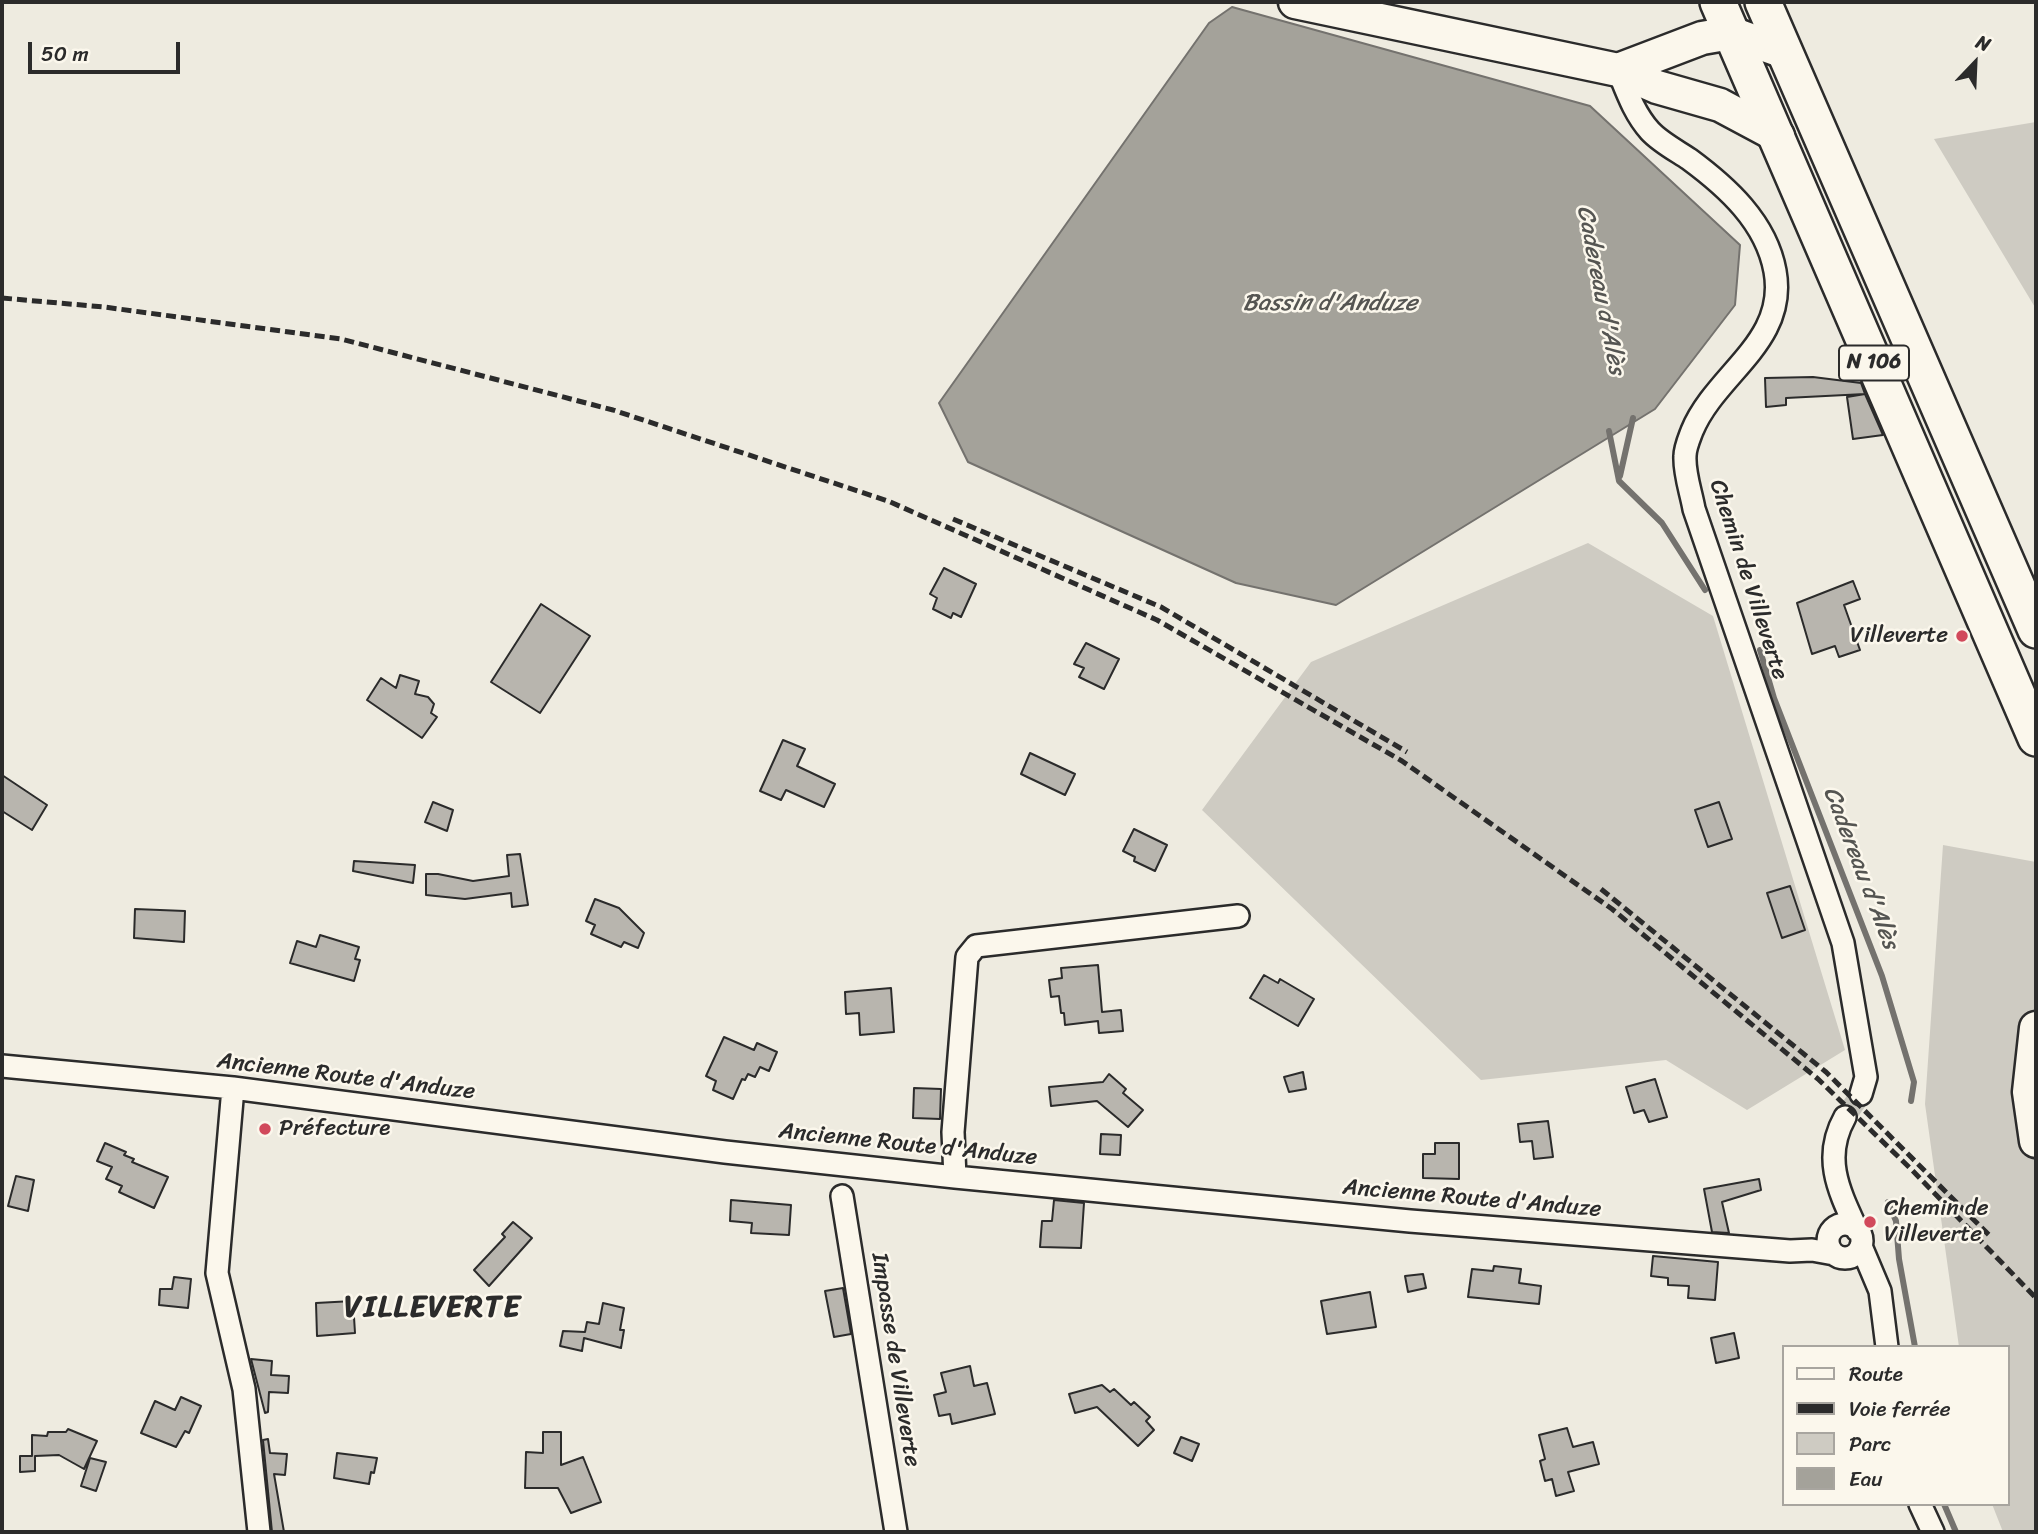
<!DOCTYPE html>
<meta charset="utf-8">
<style>
body{margin:0}
#map{position:relative;width:2038px;height:1534px;overflow:hidden;background:#eeebe0;font-family:Sriracha,sans-serif}
canvas{display:block}
.frame{position:absolute;inset:0;border:4px solid #2b2b2b;pointer-events:none}
.legend{position:absolute;left:1782px;top:1345px;width:228px;height:161px;box-sizing:border-box;background:#fbf7ec;border:2px solid #a8a59f;margin:0;padding:9px 12px;list-style:none;font-size:21px;color:#2b2b2b}
.legend li{display:flex;align-items:center;gap:14px;height:35px}
.legend b{width:35px;border:2px solid #a8a59f}
.north{position:absolute;left:1940px;top:28px;width:70px;height:70px;-webkit-text-stroke:5px #fbf7ec;paint-order:stroke;rotate:23deg;font-size:19px;font-weight:700;line-height:28px;text-align:center;color:#2b2b2b}
.north::after{content:'';display:block;margin:auto;width:24px;height:32px;background:#2b2b2b;clip-path:polygon(50% 0,100% 100%,50% 72%,0 100%)}
.scale{position:absolute;left:28px;top:42px;width:152px;height:32px;box-sizing:border-box;border:4px solid #2b2b2b;border-top:0;padding-left:9px;font-size:21px;line-height:24px;white-space:nowrap;color:#2b2b2b;-webkit-text-stroke:5px #fbf7ec;paint-order:stroke}
</style>
<div id="map">
<canvas width="2038" height="1534"></canvas>
<div class="frame"></div>
<ul class="legend">
<li><b style="height:9px;background:#fbf7ec"></b>Route</li>
<li><b style="height:9px;background:#2b2b2b"></b>Voie ferrée</li>
<li><b style="height:19px;background:#cecbc2"></b>Parc</li>
<li><b style="height:19px;background:#a4a29a"></b>Eau</li>
</ul>
<div class="north">N</div>
<div class="scale">50 m</div>
</div>
<script>
const g = document.querySelector('canvas').getContext('2d');
g.lineJoin = 'round';
function fillPath(path, color) {
  g.fillStyle = color;
  g.fill(path, 'evenodd');
}
function strokePath(path, color, width, dash) {
  g.strokeStyle = color;
  g.lineWidth = width;
  g.lineCap = dash ? 'butt' : 'round';
  g.setLineDash(dash || []);
  g.stroke(path);
}
function write(font, color, halo, rows, align = 'center') {
  g.font = font + ' Sriracha,sans-serif';
  g.lineWidth = 5;
  g.setLineDash([]);
  g.textBaseline = 'middle';
  g.strokeStyle = halo;
  g.fillStyle = color;
  for (const [text, x, y, turn = 0] of rows) {
    g.save();
    g.translate(x, y);
    g.rotate((+turn || 0) * Math.PI / 180);
    g.textAlign = isNaN(turn) ? turn : align;
    if (halo) g.strokeText(text, 0, 0);
    g.fillText(text, 0, 0);
    g.restore();
  }
}
fillPath(new Path2D(`
 M 2036,122 L 2036,309 L 1934,139 Z
 M 1588,543 L 1713,616 L 1845,1050 L 1747,1110 L 1666,1060 L 1481,1080 L 1202,810 L 1311,662 Z
 M 1943,845 L 2036,862 L 2036,1532 L 2003,1532 L 1992,1504 L 2008,1504 L 2008,1347 L 1959,1347 L 1925,1104 Z`), '#cecbc2');
const water = new Path2D(`
 M 1232,7 L 1590,106 L 1740,245 L 1735,305 L 1655,409 L 1336,605 L 1236,583 L 968,462 L 939,403 L 1209,23 Z`);
fillPath(water, '#a4a29a');
strokePath(water, '#74726e', 2);
strokePath(new Path2D(`
 M 1609,431 L 1619,481 L 1662,523 L 1705,590
 M 1620,476 L 1633,418
 M 1760,650 L 1774,698 L 1882,976 L 1914,1082 L 1911,1101
 M 1888,1202 L 1896,1221 L 1899,1259 L 1915,1347
 M 1944,1504 L 1956,1532`), '#74726e', 6);
const building = new Path2D(`
 M 1813,377 L 1861,383 L 1865,394 L 1786,398 L 1786,405 L 1766,407 L 1765,378 Z
 M 1865,394 L 1883,435 L 1853,439 L 1847,397 Z
 M 944,568 L 976,584 L 961,617 L 953,613 L 951,618 L 933,609 L 937,598 L 930,594 Z
 M 1853,581 L 1860,599 L 1844,605 L 1860,650 L 1839,657 L 1835,646 L 1812,654 L 1797,603 Z
 M 541,604 L 590,636 L 540,713 L 491,682 Z
 M 1086,643 L 1119,659 L 1104,689 L 1079,677 L 1084,668 L 1074,664 Z
 M 400,675 L 419,681 L 415,694 L 428,697 L 434,704 L 431,713 L 437,717 L 422,738 L 367,700 L 381,678 L 396,688 Z
 M 783,740 L 805,749 L 797,766 L 835,784 L 824,807 L 786,790 L 781,800 L 760,791 Z
 M 1030,753 L 1075,774 L 1065,795 L 1021,774 Z
 M 2,775 L 47,805 L 32,830 L 2,811 Z
 M 433,802 L 453,810 L 447,831 L 425,822 Z
 M 1719,802 L 1732,839 L 1708,847 L 1695,810 Z
 M 1134,829 L 1167,845 L 1155,871 L 1134,861 L 1135,857 L 1123,851 Z
 M 520,854 L 528,905 L 512,907 L 511,893 L 465,899 L 426,895 L 426,874 L 438,874 L 473,881 L 509,876 L 507,855 Z
 M 354,861 L 415,865 L 413,883 L 353,871 Z
 M 1790,886 L 1805,930 L 1782,938 L 1767,893 Z
 M 595,899 L 619,908 L 644,933 L 638,948 L 624,942 L 621,947 L 591,934 L 595,925 L 586,921 Z
 M 135,909 L 185,911 L 184,942 L 134,938 Z
 M 320,935 L 359,947 L 355,959 L 360,960 L 354,981 L 290,963 L 297,941 L 316,947 Z
 M 1098,965 L 1102,1012 L 1121,1010 L 1123,1031 L 1099,1033 L 1098,1021 L 1065,1025 L 1064,1013 L 1061,1013 L 1059,996 L 1051,997 L 1049,980 L 1062,978 L 1061,968 Z
 M 1264,975 L 1278,983 L 1280,979 L 1314,999 L 1298,1026 L 1250,998 Z
 M 891,988 L 894,1032 L 860,1035 L 859,1013 L 846,1014 L 845,992 Z
 M 724,1037 L 754,1050 L 757,1043 L 777,1052 L 769,1071 L 760,1067 L 755,1077 L 748,1074 L 745,1080 L 742,1079 L 733,1099 L 713,1090 L 716,1081 L 706,1076 Z
 M 1303,1072 L 1306,1089 L 1289,1092 L 1284,1077 Z
 M 1109,1074 L 1126,1089 L 1123,1093 L 1143,1110 L 1128,1127 L 1097,1101 L 1051,1106 L 1049,1087 L 1103,1082 Z
 M 1655,1079 L 1667,1117 L 1649,1122 L 1644,1110 L 1634,1113 L 1626,1087 Z
 M 914,1088 L 941,1089 L 940,1119 L 913,1118 Z
 M 1548,1121 L 1553,1157 L 1534,1159 L 1532,1141 L 1520,1142 L 1518,1124 Z
 M 1101,1134 L 1121,1135 L 1120,1155 L 1100,1154 Z
 M 105,1143 L 126,1152 L 124,1155 L 134,1159 L 132,1162 L 168,1177 L 154,1208 L 119,1192 L 122,1186 L 106,1179 L 112,1167 L 97,1161 Z
 M 1435,1143 L 1459,1143 L 1459,1179 L 1423,1178 L 1423,1154 L 1435,1154 Z
 M 16,1176 L 34,1180 L 28,1211 L 8,1206 Z
 M 1759,1179 L 1761,1190 L 1722,1202 L 1729,1233 L 1712,1232 L 1704,1189 Z
 M 731,1200 L 791,1205 L 789,1235 L 751,1233 L 752,1223 L 730,1221 Z
 M 1054,1200 L 1084,1203 L 1081,1248 L 1040,1247 L 1042,1221 L 1052,1221 Z
 M 513,1222 L 532,1238 L 489,1286 L 474,1270 L 505,1237 L 502,1234 Z
 M 1653,1256 L 1718,1262 L 1715,1300 L 1688,1298 L 1689,1286 L 1668,1285 L 1668,1278 L 1651,1276 Z
 M 1494,1266 L 1521,1269 L 1519,1283 L 1541,1286 L 1539,1304 L 1468,1297 L 1472,1269 L 1493,1271 Z
 M 1423,1274 L 1426,1288 L 1408,1292 L 1405,1276 Z
 M 174,1277 L 191,1279 L 188,1308 L 159,1305 L 160,1289 L 172,1289 Z
 M 843,1288 L 851,1334 L 834,1337 L 825,1291 Z
 M 1370,1292 L 1376,1327 L 1327,1334 L 1321,1301 Z
 M 353,1301 L 355,1333 L 317,1336 L 316,1303 Z
 M 603,1303 L 624,1308 L 620,1330 L 624,1330 L 621,1348 L 584,1338 L 582,1351 L 560,1346 L 563,1331 L 585,1332 L 587,1322 L 599,1324 Z
 M 1734,1333 L 1739,1358 L 1716,1363 L 1711,1338 Z
 M 251,1359 L 272,1361 L 271,1375 L 289,1376 L 288,1393 L 269,1392 L 268,1412 L 265,1413 Z
 M 970,1366 L 974,1386 L 987,1383 L 995,1414 L 952,1424 L 950,1414 L 939,1416 L 934,1395 L 946,1392 L 941,1373 Z
 M 1102,1385 L 1110,1392 L 1114,1389 L 1131,1405 L 1134,1402 L 1150,1417 L 1146,1421 L 1154,1430 L 1138,1446 L 1097,1407 L 1075,1413 L 1069,1394 Z
 M 181,1397 L 201,1406 L 189,1433 L 185,1431 L 176,1447 L 141,1433 L 155,1401 L 175,1410 Z
 M 1567,1428 L 1573,1447 L 1593,1442 L 1599,1464 L 1568,1472 L 1574,1491 L 1556,1496 L 1552,1479 L 1545,1481 L 1540,1461 L 1545,1459 L 1539,1435 Z
 M 68,1429 L 97,1441 L 84,1469 L 59,1455 L 35,1456 L 35,1471 L 20,1472 L 20,1456 L 32,1456 L 32,1435 L 47,1436 L 48,1432 L 66,1432 Z
 M 543,1432 L 561,1432 L 561,1465 L 583,1457 L 601,1502 L 571,1513 L 558,1488 L 525,1488 L 526,1452 L 543,1453 Z
 M 1181,1437 L 1199,1444 L 1192,1461 L 1174,1453 Z
 M 268,1439 L 270,1453 L 287,1454 L 285,1475 L 274,1474 L 284,1532 L 272,1532 L 263,1440 Z
 M 337,1453 L 377,1458 L 374,1473 L 371,1472 L 369,1484 L 334,1478 Z
 M 90,1458 L 106,1462 L 96,1491 L 81,1486 Z`);
fillPath(building, '#b8b5ae');
strokePath(building, '#2b2b2b', 2);
strokePath(new Path2D(`
 M 1845,1117 L 1861,1094`), '#c7c5bc', 21, [21, 10]);
const street = new Path2D(`
 M 1618,70 C 1627,92 1634,113 1650,131 C 1660,142 1677,151 1689,159 C 1727,187 1766,222 1775,271 C 1788,342 1716,373 1692,431 C 1689,439 1685,448 1685,456 C 1684,473 1691,492 1694,509 L 1843,943 L 1866,1077 L 1861,1094
 M 2,1066 L 233,1088 L 725,1152 L 955,1177 L 1410,1221 L 1790,1251 L 1812,1250 L 1834,1254
 M 233,1088 L 217,1273 L 244,1389 L 259,1532
 M 1845,1117 C 1822,1158 1839,1191 1857,1230
 M 955,1177 L 953,1132 L 967,957 L 976,946 L 1238,916
 M 842,1196 L 896,1532
 M1828 1241a17 17 0 1 1 34 0a17 17 0 1 1-34 0Z
 M 1861,1246 L 1880,1291 L 1887,1347
 M 1920,1504 L 1933,1532`);
const secondary = new Path2D(`
 M 1295,2 L 1618,70 L 1657,87 L 1720,105 L 1778,136
 M 1618,70 L 1702,38 L 1731,33 L 1784,52
 M 2036,1028 L 2029,1092 L 2036,1141`);
const primary = new Path2D(`
 M 1718,2 L 2036,738
 M 1763,2 L 2036,630`);
strokePath(street, '#2b2b2b', 26);
strokePath(secondary, '#2b2b2b', 37);
strokePath(primary, '#2b2b2b', 40);
strokePath(street, '#fbf7ec', 21);
strokePath(secondary, '#fbf7ec', 32);
strokePath(primary, '#fbf7ec', 35);
strokePath(new Path2D(`
 M 2,298 L 104,307 L 341,339 L 613,410 L 888,501 L 1157,620 L 1402,761 L 1612,909 L 1818,1079 L 1912,1170 L 2036,1298
 M 953,519 L 1161,607 L 1407,752
 M 1601,889 L 1826,1072 L 1992,1238`), '#2b2b2b', 5, [10, 5]);
for (const [x, y, r, color] of [
 [1962,636,7,"#d1495b"],
 [265,1129,7,"#d1495b"],
 [1870,1222,7,"#d1495b"]
]) {
  const dot = new Path2D();
  dot.arc(x, y, r, 0, 2 * Math.PI);
  g.fillStyle = color;
  g.fill(dot);
  strokePath(dot, '#fbf7ec', 2.5);
}
for (const [x, y, w] of [
 [1874,363,70]
]) {
  const box = new Path2D();
  box.roundRect(x - w / 2, y - 17.5, w, 35, 5);
  g.fillStyle = '#fbf7ec';
  g.fill(box);
  strokePath(box, '#2b2b2b', 2);
}
write('bold 21px', '#2b2b2b', null, [
 ["N 106",1874,363]
]);
write('23px', '#2b2b2b', '#fbf7ec', [
 ["Chemin de Villeverte",1748,580,72],
 ["Ancienne Route d'Anduze",346,1077,7],
 ["Ancienne Route d'Anduze",908,1145,6],
 ["Ancienne Route d'Anduze",1472,1199,5],
 ["Impasse de Villeverte",895,1360,81]
]);
write('23px', '#2b2b2b', '#fbf7ec', [
 ["Villeverte",1948,636,"right"],
 ["Préfecture",279,1129],
 ["Chemin de",1884,1209],
 ["Villeverte",1884,1235]
], 'left');
write('italic 24px', '#555552', '#fbf7ec', [
 ["Cadereau d'Alès",1600,290,79],
 ["Bassin d'Anduze",1330,304],
 ["Cadereau d'Alès",1860,868,69]
]);
g.letterSpacing = '2px';
write('bold 30px', '#2b2b2b', '#fbf7ec', [
 ["VILLEVERTE",433,1308]
]);
g.letterSpacing = '0px';
</script>
